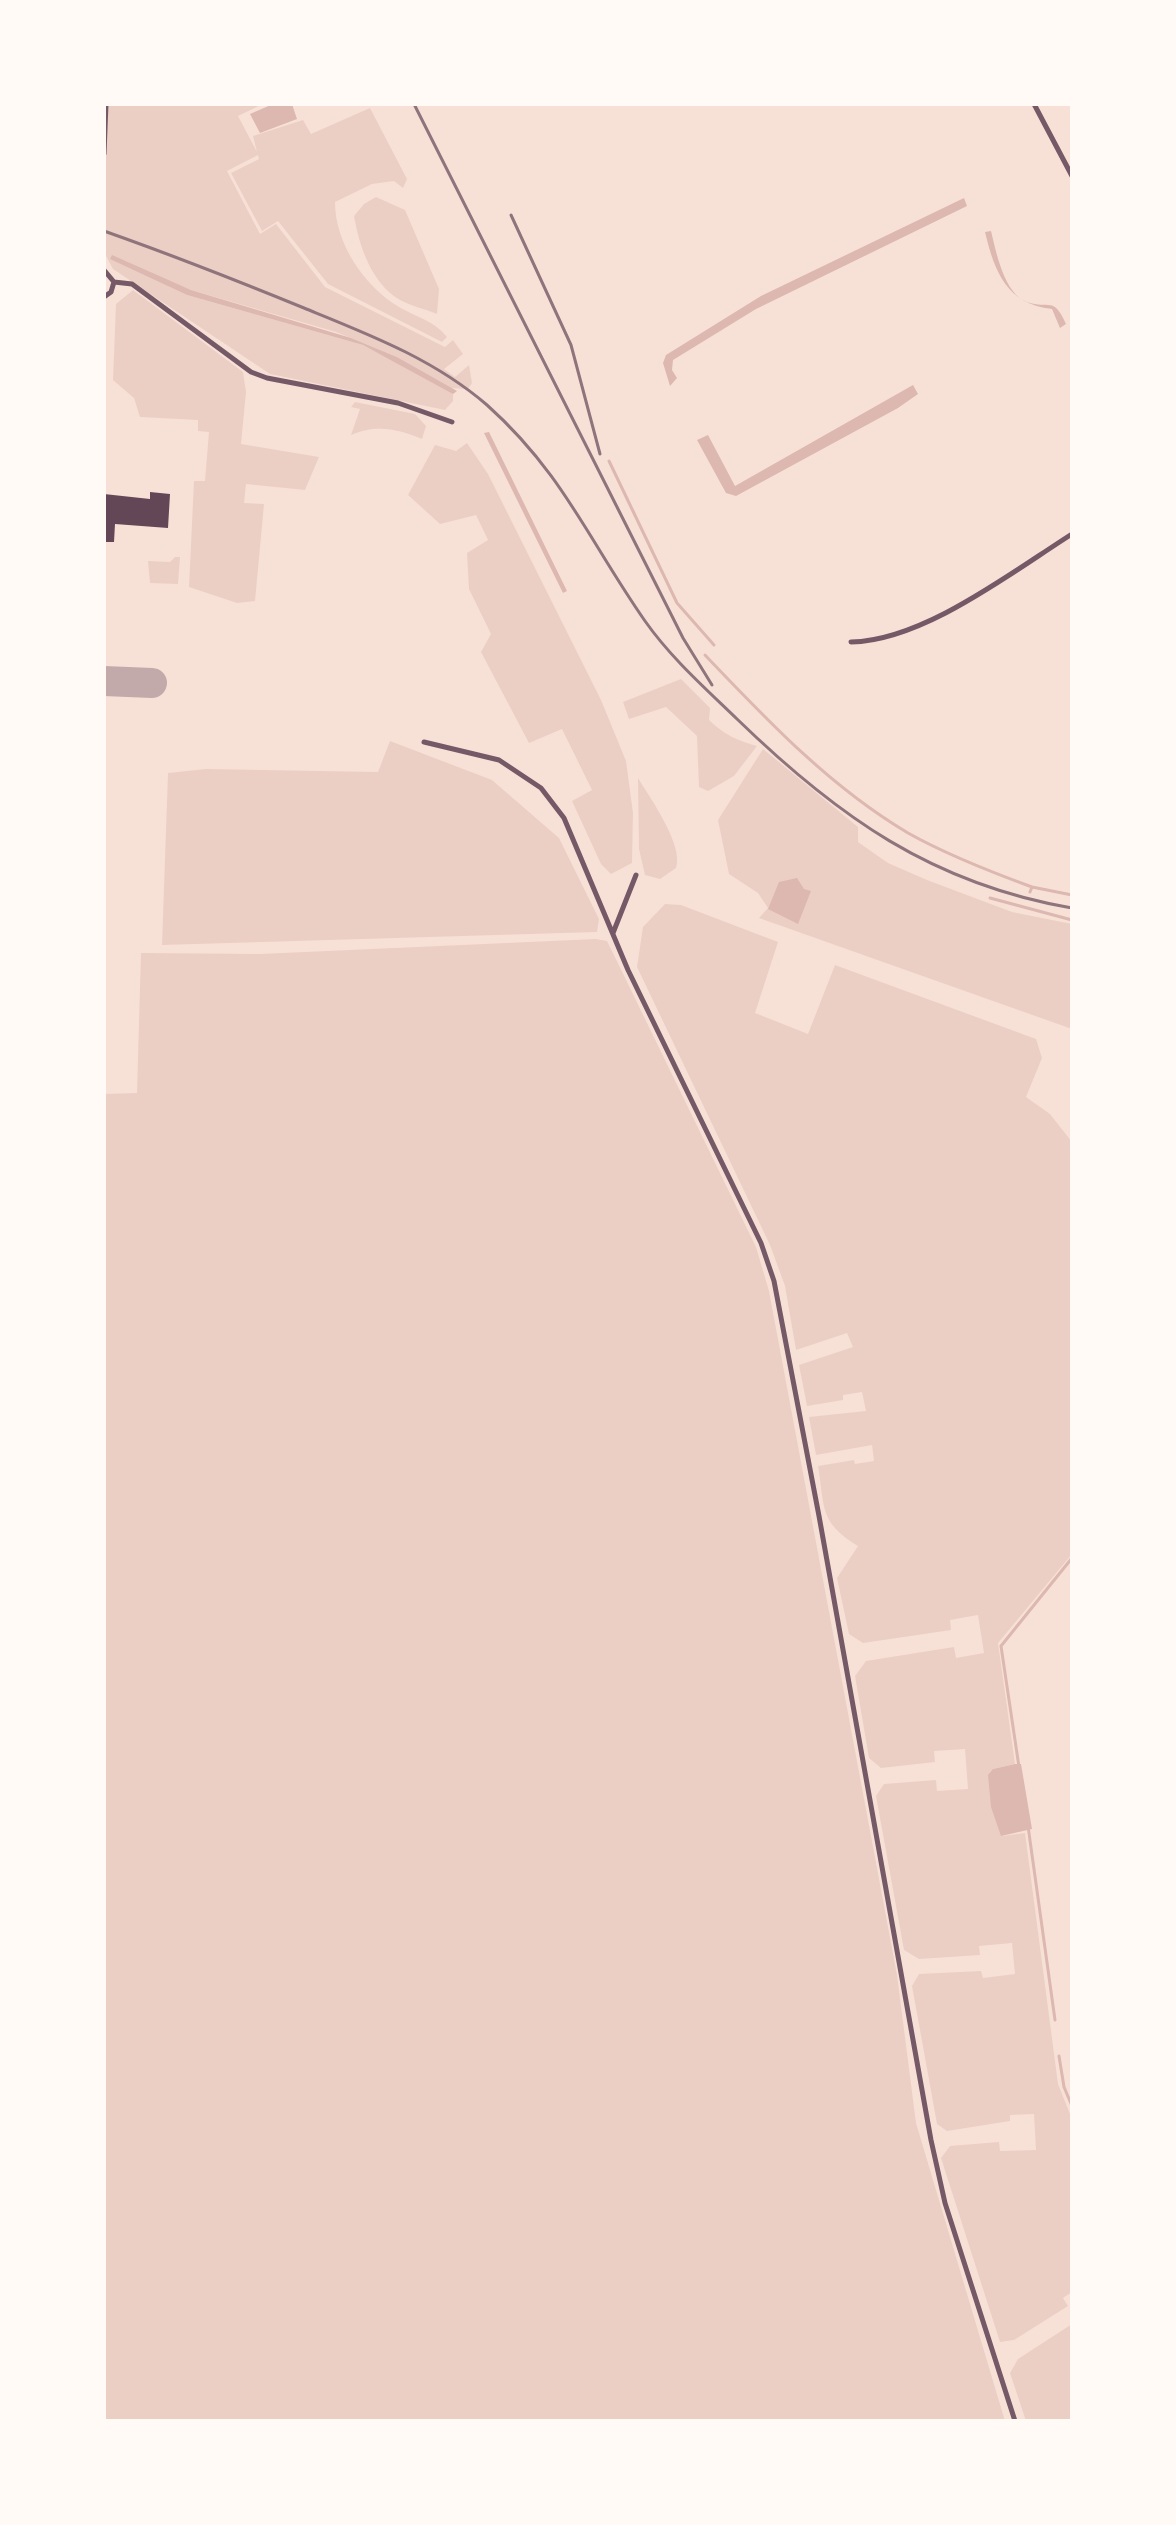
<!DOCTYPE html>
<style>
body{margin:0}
#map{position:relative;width:1176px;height:2525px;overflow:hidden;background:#f7e1d7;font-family:Inter,sans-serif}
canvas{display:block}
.frame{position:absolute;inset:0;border:106px solid #fffaf5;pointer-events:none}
</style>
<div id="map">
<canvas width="1176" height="2525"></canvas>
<div class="frame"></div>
</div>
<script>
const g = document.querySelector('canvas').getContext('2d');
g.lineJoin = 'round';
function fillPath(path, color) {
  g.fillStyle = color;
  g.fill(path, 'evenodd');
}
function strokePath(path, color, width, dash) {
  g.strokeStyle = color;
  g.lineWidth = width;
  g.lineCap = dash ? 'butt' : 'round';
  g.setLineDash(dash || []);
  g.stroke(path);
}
fillPath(new Path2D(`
 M 104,104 L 263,104 L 238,116 L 257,152 L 253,136 L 303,120 L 311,134 L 370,108 L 407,179 L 403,188 L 394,181 L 372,184 L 335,202 C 335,243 364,286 399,307 C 416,317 435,321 447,337 L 442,342 L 328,284 L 278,221 L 262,231 L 231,173 L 259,159 L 258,155 L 227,171 L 260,234 L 276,224 L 325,287 L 445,347 L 453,340 L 463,354 L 444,369 L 455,377 L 469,365 L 472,383 L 468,389 L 450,388 L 397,357 L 336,332 L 191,290 L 110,258 L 187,295 L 363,345 L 446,388 L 453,394 L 453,401 L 445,410 L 270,374 L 113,269 L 106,256 Z
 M 376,197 L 405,210 L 439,289 L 437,314 C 425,309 411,306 400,300 C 372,284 359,246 354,216 L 364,204 Z
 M 133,290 L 243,372 L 246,392 L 241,444 L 319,457 L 305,490 L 246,484 L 244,503 L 264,504 L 255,601 L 237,603 L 189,587 L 194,481 L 205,481 L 209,432 L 198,431 L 198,420 L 140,417 L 134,398 L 113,380 L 116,304 Z
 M 355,402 L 415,414 L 426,426 L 422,439 C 397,429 377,424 351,435 L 360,409 L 351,407 Z
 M 467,443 L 488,474 L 601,700 L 626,761 L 633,813 L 632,863 L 611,874 L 601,864 L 572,801 L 592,790 L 562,729 L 529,743 L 481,652 L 491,634 L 469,589 L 467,553 L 488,540 L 476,515 L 440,524 L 408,495 L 435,445 L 456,451 Z
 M 175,557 L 180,557 L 178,584 L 150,583 L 148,561 L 170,562 Z
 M 681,679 L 710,708 L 709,720 C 725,735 736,740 757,746 L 734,776 L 708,791 L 699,787 L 697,736 L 666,707 L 629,719 L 623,702 Z
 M 390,741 L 492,780 L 559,838 L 599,919 L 597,932 L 162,945 L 168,773 L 206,769 L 378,772 Z
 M 763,749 L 858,827 L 858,842 L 888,863 L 927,880 L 1012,912 L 1072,924 L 1072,1029 L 759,918 L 768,908 L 758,893 L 729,874 L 718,820 Z
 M 638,778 C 650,798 684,845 676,868 L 660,879 L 645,875 L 639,849 Z
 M 665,904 L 681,905 L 778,942 L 755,1013 L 808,1034 L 835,965 L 1036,1039 L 1042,1058 L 1026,1097 L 1050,1114 L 1072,1142 L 1072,1554 L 998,1643 L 1015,1764 L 993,1769 L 1002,1836 L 1025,1833 L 1058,2084 L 1072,2119 L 1072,2292 L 1063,2298 L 1068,2306 L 1014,2340 L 1000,2342 L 941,2158 L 950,2146 L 999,2142 L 1000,2151 L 1036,2150 L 1034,2114 L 1010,2115 L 1010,2121 L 947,2131 L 937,2124 L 912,1986 L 919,1974 L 981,1971 L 983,1978 L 1015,1974 L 1012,1943 L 979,1946 L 980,1955 L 919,1959 L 904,1950 L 876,1796 L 884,1784 L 936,1780 L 937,1791 L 968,1789 L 965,1749 L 934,1751 L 935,1762 L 881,1768 L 869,1758 L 855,1676 L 866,1661 L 954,1647 L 956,1658 L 984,1653 L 978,1615 L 950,1620 L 951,1630 L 863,1643 L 849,1634 L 837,1578 L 858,1546 C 819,1522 825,1508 818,1466 L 854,1460 L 855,1464 L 874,1461 L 872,1445 L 816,1455 L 809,1417 L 866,1411 L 862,1392 L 843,1395 L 843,1400 L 807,1406 L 799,1365 L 853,1347 L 847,1333 L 796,1350 L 785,1286 L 770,1245 L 637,967 L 643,927 Z
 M 596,939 L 607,941 L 612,951 L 756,1247 L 769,1291 L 897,1975 L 916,2123 L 1005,2421 L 104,2421 L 104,1094 L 137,1093 L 141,953 L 260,954 Z
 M 1072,2324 L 1072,2421 L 1026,2421 L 1010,2373 L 1018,2359 Z`), '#ebcfc5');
fillPath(new Path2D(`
 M 273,104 L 292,104 L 297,119 L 260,133 L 250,114 Z
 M 964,198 L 967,206 L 756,309 L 673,360 L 672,370 L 677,378 L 670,386 L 663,363 L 666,355 L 761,296 Z
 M 991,231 C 996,251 1004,294 1027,302 C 1050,310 1053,295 1066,324 L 1060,328 L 1052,309 C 1007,304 995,273 985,232 Z
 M 112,255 L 191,290 L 351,338 L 397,357 L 457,391 L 453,394 L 363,345 L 187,295 L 110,259 Z
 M 913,385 L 918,394 L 898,408 L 736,496 L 726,493 L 697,440 L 708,435 L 735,486 Z
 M 489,432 L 567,591 L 563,593 L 484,433 Z
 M 797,878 L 804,889 L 811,891 L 798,924 L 768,909 L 779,882 Z
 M 1015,1764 L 1021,1764 L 1032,1829 L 1001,1836 L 991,1807 L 988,1775 L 993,1769 Z`), '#dcb8b0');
strokePath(new Path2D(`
 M 609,461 L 677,603 L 714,645
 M 705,655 C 767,720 830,787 908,833 C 947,855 991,872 1032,887
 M 1030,892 L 1032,887 L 1072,895
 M 990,898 L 1072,920
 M 1019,1767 L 1001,1646 L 1072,1558
 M 1028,1826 L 1055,2020
 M 1059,2056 L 1064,2087 L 1072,2106`), '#dcb8b0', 3);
strokePath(new Path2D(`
 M 104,681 L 152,683`), '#c3aaaa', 30);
fillPath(new Path2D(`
 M 150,492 L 170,494 L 168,528 L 115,524 L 114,542 L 104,542 L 104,494 L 150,499 Z`), '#644757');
strokePath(new Path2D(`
 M 1034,104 L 1072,176
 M 104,154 L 106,104
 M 104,270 L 114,282 L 111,292 L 104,297
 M 114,282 L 132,284 L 251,372 L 267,378 L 398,403 L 452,422
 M 851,642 C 923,641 1012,572 1072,534
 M 424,742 L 499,760 L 541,788 L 564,818 L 628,970 L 761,1243 L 774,1281 L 819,1516 L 931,2140 L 945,2203 L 1015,2421
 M 613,933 L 636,875`), '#755966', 5);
strokePath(new Path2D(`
 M 414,104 L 683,638 L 712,685
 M 511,215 L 571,345 L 600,454
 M 104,231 C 172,255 238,281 304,308 C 368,334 434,359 487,405 C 563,473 589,541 645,621 C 671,658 705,688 737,719 C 837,816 932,884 1072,908`), '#8f747c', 3);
</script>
